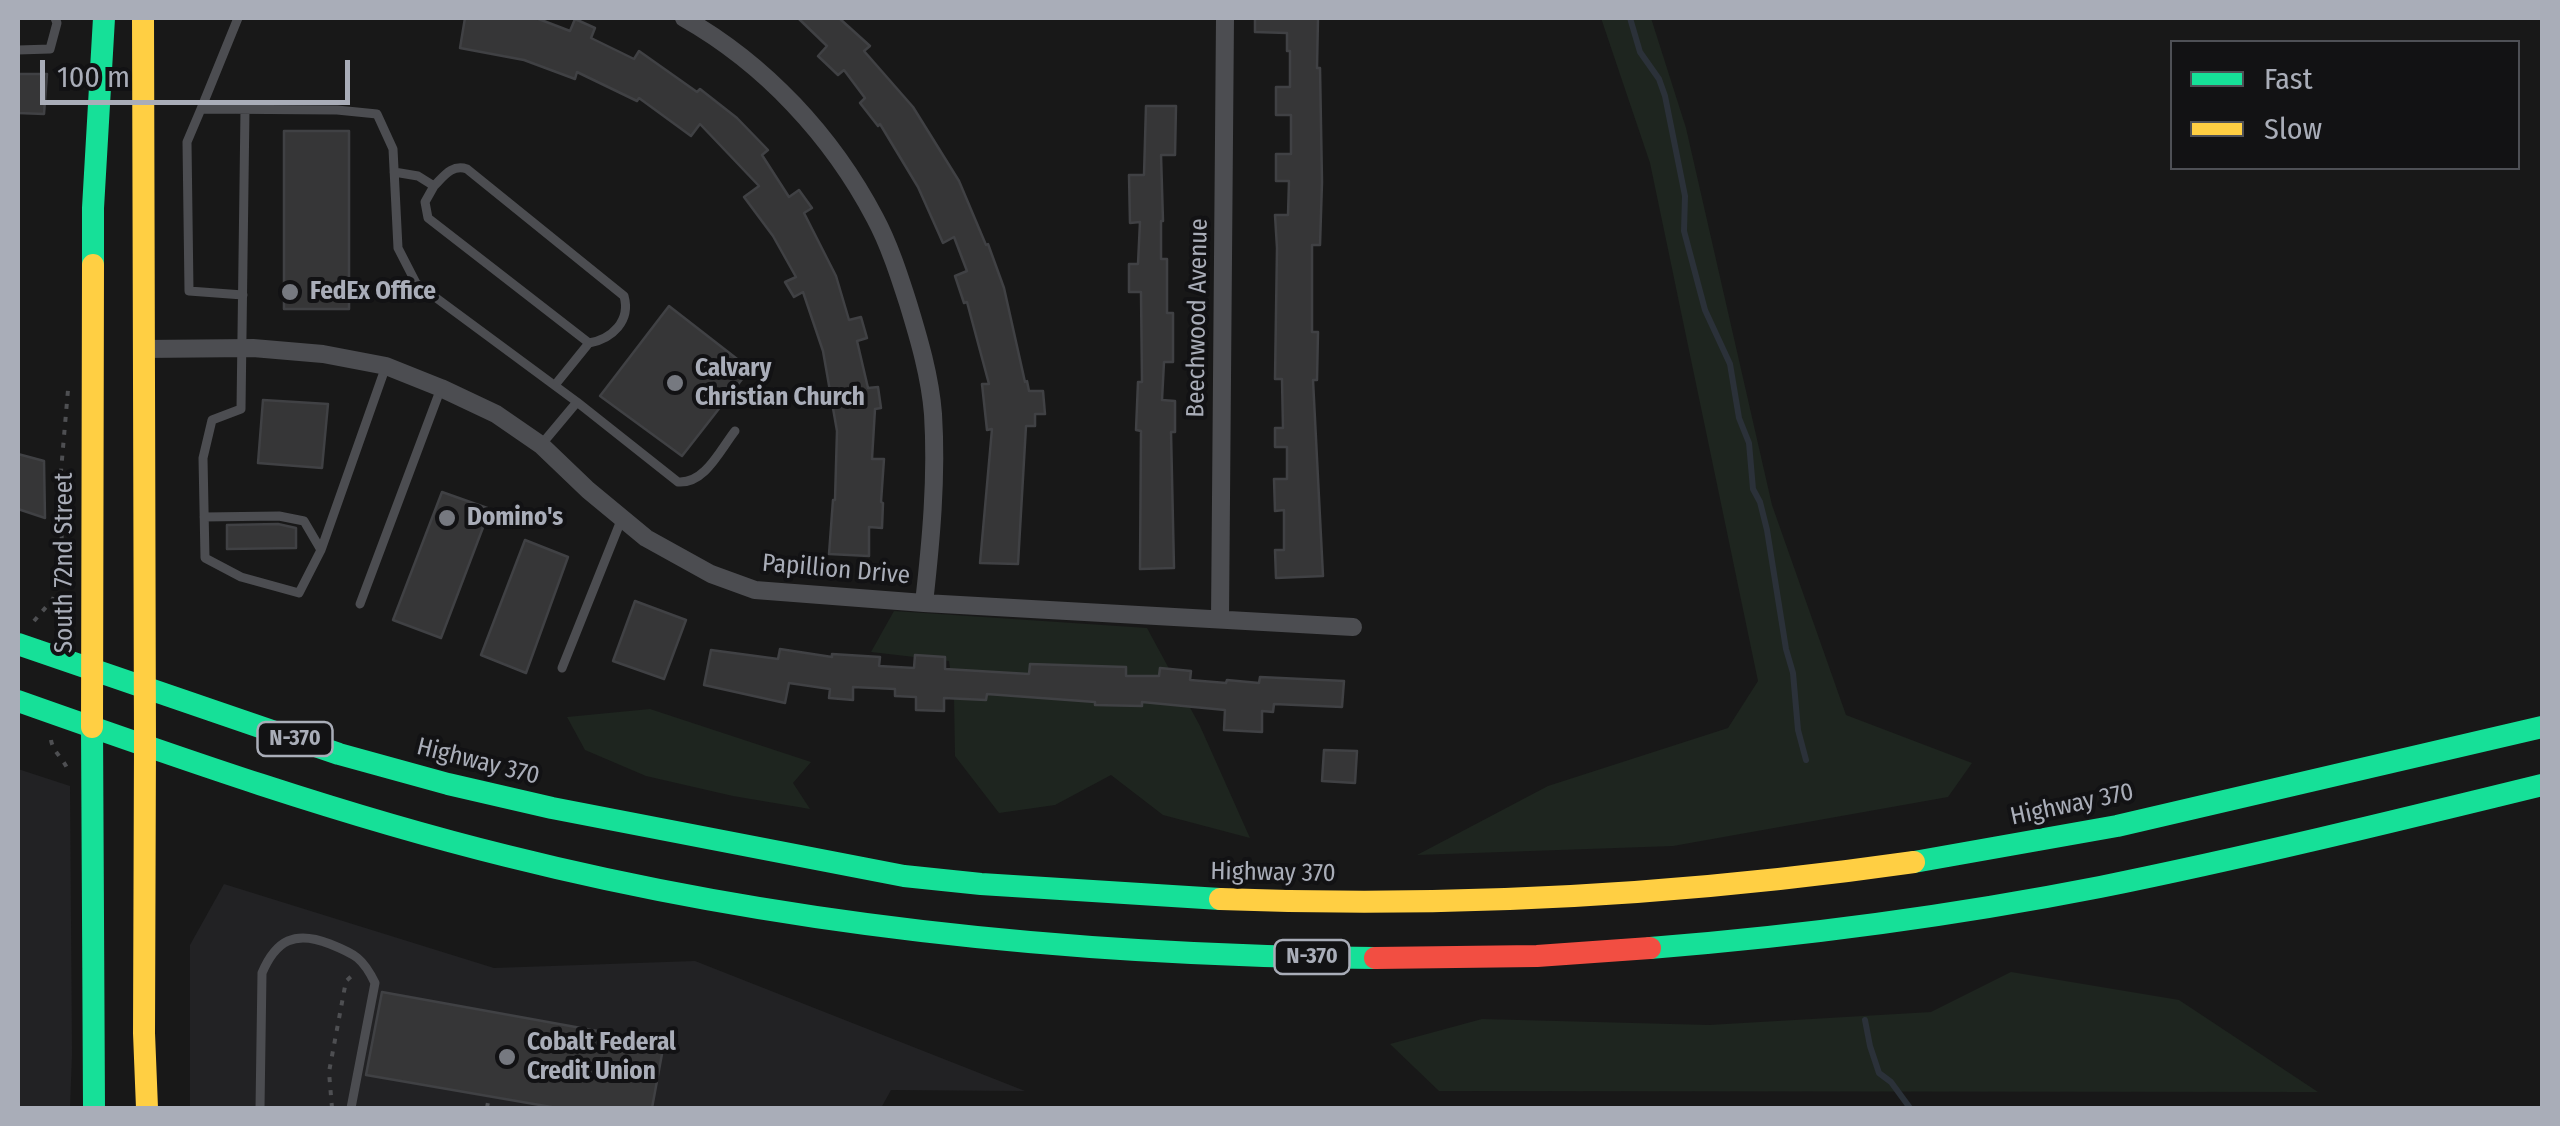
<!DOCTYPE html>
<style>
body{margin:0}
#map{position:relative;width:2560px;height:1126px;overflow:hidden;background:#181818;font-family:"Fira Sans Condensed",sans-serif}
canvas{display:block}
.frame{position:absolute;inset:0;border:20px solid #a9adb8;pointer-events:none}
.legend{position:absolute;left:2170px;top:40px;width:350px;height:130px;box-sizing:border-box;background:#121214;border:2px solid #4e5056;margin:0;padding:12px 18px;list-style:none;font-size:30px;color:#a9adb8}
.legend li{display:flex;align-items:center;gap:20px;height:50px}
.legend b{width:50px;border:2px solid #4e5056}
.scale{position:absolute;left:40px;top:60px;width:310px;height:45px;box-sizing:border-box;border:5px solid #a9adb8;border-top:0;padding-left:12px;font-size:30px;line-height:35px;white-space:nowrap;color:#a9adb8;-webkit-text-stroke:8px #121214;paint-order:stroke}
</style>
<div id="map">
<canvas width="2560" height="1126"></canvas>
<div class="frame"></div>
<ul class="legend">
<li><b style="height:12px;background:#16e098"></b>Fast</li>
<li><b style="height:12px;background:#ffcf43"></b>Slow</li>
</ul>
<div class="scale">100 m</div>
</div>
<script>
const g = document.querySelector('canvas').getContext('2d');
g.lineJoin = 'round';
function fillPath(path, color) {
  g.fillStyle = color;
  g.fill(path, 'evenodd');
}
function strokePath(path, color, width, dash) {
  g.strokeStyle = color;
  g.lineWidth = width;
  g.lineCap = dash ? 'butt' : 'round';
  g.setLineDash(dash || []);
  g.stroke(path);
}
function write(font, color, halo, rows, align = 'center') {
  g.font = font + ' "Fira Sans Condensed",sans-serif';
  g.lineWidth = 8;
  g.setLineDash([]);
  g.textBaseline = 'middle';
  g.strokeStyle = halo;
  g.fillStyle = color;
  for (const [text, x, y, turn = 0] of rows) {
    g.save();
    g.translate(x, y);
    g.rotate((+turn || 0) * Math.PI / 180);
    g.textAlign = isNaN(turn) ? turn : align;
    if (halo) g.strokeText(text, 0, 0);
    g.fillText(text, 0, 0);
    g.restore();
  }
}
fillPath(new Path2D(`
 M 18,769 L 70,786 L 72,1054 L 70,1108 L 18,1108 Z
 M 224,884 L 494,968 L 695,961 L 1025,1091 L 891,1090 L 881,1108 L 190,1108 L 190,945 Z`), '#222224');
fillPath(new Path2D(`
 M 1601,18 L 1651,18 L 1686,128 L 1772,505 L 1846,715 L 1972,763 L 1948,797 L 1673,846 L 1417,855 L 1548,786 L 1728,728 L 1758,681 L 1650,163 Z
 M 894,611 L 1147,628 L 1200,726 L 1250,838 L 1163,815 L 1111,775 L 1055,805 L 999,813 L 955,756 L 954,698 L 949,661 L 871,652 Z
 M 650,709 L 811,762 L 793,783 L 810,809 L 733,796 L 646,776 L 585,750 L 567,717 Z
 M 2011,972 L 2179,1000 L 2318,1092 L 1439,1091 L 1390,1044 L 1482,1019 L 1709,1025 L 1931,1012 Z`), '#1e251f');
strokePath(new Path2D(`
 M 1630,18 L 1640,52 L 1659,79 L 1665,96 L 1685,196 L 1684,231 L 1705,310 L 1730,364 L 1739,418 L 1749,443 L 1753,489 L 1760,502 L 1767,530 L 1786,649 L 1793,673 L 1798,730 L 1806,760
 M 1865,1020 L 1870,1046 L 1879,1073 L 1891,1082 L 1910,1108`), '#2b3139', 6);
const building = new Path2D(`
 M 465,18 L 536,18 L 570,31 L 575,19 L 595,28 L 591,38 L 634,59 L 639,51 L 697,92 L 700,89 L 737,118 L 768,150 L 762,155 L 789,197 L 799,190 L 812,208 L 804,213 L 836,276 L 849,320 L 861,317 L 867,338 L 857,341 L 868,388 L 878,387 L 881,408 L 875,409 L 872,459 L 884,459 L 881,502 L 883,503 L 882,528 L 869,527 L 869,556 L 829,554 L 833,500 L 835,500 L 837,431 L 823,351 L 803,292 L 794,297 L 785,282 L 796,277 L 773,236 L 744,197 L 759,186 L 700,124 L 691,136 L 639,98 L 637,101 L 577,72 L 575,79 L 524,60 L 460,48 Z
 M 798,18 L 839,18 L 870,46 L 864,51 L 913,107 L 959,181 L 986,245 L 988,244 L 1004,288 L 1025,382 L 1027,381 L 1029,391 L 1043,391 L 1045,414 L 1035,414 L 1035,426 L 1026,426 L 1018,564 L 980,563 L 992,429 L 987,430 L 982,384 L 989,384 L 967,302 L 964,303 L 955,276 L 967,271 L 954,237 L 943,243 L 918,187 L 880,124 L 878,126 L 860,103 L 865,98 L 844,70 L 838,75 L 818,56 L 827,46 Z
 M 1255,18 L 1318,18 L 1317,68 L 1320,68 L 1322,182 L 1320,245 L 1312,245 L 1312,332 L 1318,332 L 1317,380 L 1313,380 L 1323,576 L 1276,578 L 1275,550 L 1284,550 L 1284,510 L 1275,511 L 1274,479 L 1287,479 L 1287,447 L 1275,447 L 1275,428 L 1283,428 L 1282,379 L 1275,379 L 1277,248 L 1275,215 L 1288,215 L 1289,181 L 1276,181 L 1276,154 L 1291,154 L 1291,115 L 1276,115 L 1276,87 L 1290,87 L 1290,51 L 1287,51 L 1287,33 L 1255,32 Z
 M 18,74 L 47,74 L 44,114 L 18,113 Z
 M 1146,106 L 1176,106 L 1175,155 L 1161,155 L 1163,221 L 1161,221 L 1161,259 L 1167,259 L 1167,313 L 1173,313 L 1173,362 L 1164,362 L 1162,400 L 1175,401 L 1175,432 L 1171,432 L 1174,568 L 1140,569 L 1141,431 L 1136,430 L 1138,382 L 1142,382 L 1141,292 L 1129,292 L 1129,264 L 1138,264 L 1140,222 L 1130,223 L 1129,175 L 1144,175 Z
 M 284,131 L 349,131 L 349,309 L 284,309 Z
 M 669,306 L 750,369 L 682,456 L 600,396 Z
 M 263,400 L 328,404 L 322,468 L 258,463 Z
 M 18,454 L 44,461 L 45,518 L 18,509 Z
 M 442,492 L 490,509 L 441,638 L 393,620 Z
 M 278,524 L 296,528 L 296,548 L 227,549 L 227,525 Z
 M 525,540 L 568,557 L 526,673 L 481,655 Z
 M 635,601 L 686,620 L 664,679 L 613,661 Z
 M 780,649 L 832,657 L 832,654 L 880,657 L 879,666 L 914,668 L 915,655 L 945,657 L 945,669 L 1029,674 L 1030,664 L 1126,667 L 1126,676 L 1159,676 L 1160,668 L 1191,671 L 1190,680 L 1226,683 L 1227,680 L 1259,683 L 1260,677 L 1344,681 L 1342,707 L 1274,704 L 1273,712 L 1262,711 L 1262,732 L 1224,730 L 1225,710 L 1142,702 L 1142,706 L 1095,705 L 1095,702 L 987,694 L 986,700 L 944,698 L 944,711 L 916,710 L 916,697 L 895,696 L 895,689 L 853,687 L 853,700 L 829,698 L 830,689 L 789,683 L 785,703 L 704,685 L 711,650 L 778,659 Z
 M 1324,750 L 1357,751 L 1355,783 L 1322,781 Z
 M 382,992 L 664,1043 L 652,1108 L 557,1108 L 366,1075 Z`);
fillPath(building, '#363637');
strokePath(building, '#404144', 2.5);
strokePath(new Path2D(`
 M 34,621 L 53,599 L 62,574 L 61,471 L 68,390
 M 51,740 C 53,753 66,760 69,774
 M 332,1108 L 329,1072 L 346,981 L 354,974
 M 487,1108 L 489,1096`), '#4e4f52', 4, [5, 8]);
strokePath(new Path2D(`
 M 238,18 L 201,109 L 337,110 L 377,114 L 393,149 L 398,248 L 416,283 L 577,402 L 541,445
 M 18,50 L 50,49 L 57,23 L 55,18
 M 201,109 L 187,142 L 189,291 L 243,295
 M 245,109 L 241,409 L 212,420 L 203,458 L 205,558 L 241,577 L 299,593 L 321,550 L 386,366
 M 394,172 L 418,176 L 434,186 L 425,202 L 428,218 L 589,343 L 555,385
 M 434,186 C 444,176 452,164 467,169 L 624,296 C 631,321 612,339 589,343
 M 577,402 L 678,482 C 705,484 720,450 735,431
 M 204,517 L 279,516 L 304,521 L 321,550
 M 360,604 L 441,388
 M 562,668 L 622,518
 M 260,1108 L 262,973 C 276,940 295,930 330,944 C 355,954 363,958 375,983 L 351,1108`), '#4c4d51', 9);
strokePath(new Path2D(`
 M 684,18 C 765,64 832,136 875,218 C 889,244 899,275 908,303 C 919,339 930,376 933,414 C 937,477 931,541 924,603
 M 142,349 L 253,348 L 323,354 L 386,366 L 441,388 L 496,414 L 541,445 L 588,490 L 646,538 L 711,574 L 755,590 L 924,603 L 1353,627
 M 1220,619 L 1225,18`), '#4c4d51', 18);
strokePath(new Path2D(`
 M 93,265 L 93,208 L 104,18
 M 18,644 L 339,754 L 448,784 L 552,808 L 904,876 L 981,884 L 1220,899
 M 18,701 C 179,758 341,815 507,856 C 790,927 1084,956 1375,958
 M 92,727 L 94,1108
 M 1914,862 L 2117,826 L 2542,727
 M 1650,948 C 1801,936 1952,916 2100,887 C 2248,857 2395,821 2542,785`), '#16e098', 22);
strokePath(new Path2D(`
 M 143,18 L 145,745
 M 92,727 L 93,265
 M 145,745 L 144,1033 L 147,1108
 M 1220,899 C 1451,908 1684,895 1914,862`), '#ffcf43', 22);
strokePath(new Path2D(`
 M 1375,958 L 1537,956 L 1650,948`), '#f24e42', 22);
for (const [x, y, r, color] of [
 [290,292,10,"#767980"],
 [675,383,10,"#767980"],
 [447,518,10,"#767980"],
 [507,1057,10,"#767980"]
]) {
  const dot = new Path2D();
  dot.arc(x, y, r, 0, 2 * Math.PI);
  g.fillStyle = color;
  g.fill(dot);
  strokePath(dot, '#121214', 4);
}
for (const [x, y, w] of [
 [295,739,75],
 [1312,957,75]
]) {
  const box = new Path2D();
  box.roundRect(x - w / 2, y - 17, w, 34, 8);
  g.fillStyle = '#121214';
  g.fill(box);
  strokePath(box, '#a9adb8', 2.5);
}
write('bold 22px', '#a9adb8', null, [
 ["N-370",295,739],
 ["N-370",1312,957]
]);
write('bold 25px', '#a9adb8', '#121214', [
 ["FedEx Office",310,292],
 ["Calvary",695,369],
 ["Christian Church",695,398],
 ["Domino's",467,518],
 ["Cobalt Federal",527,1043],
 ["Credit Union",527,1072]
], 'left');
write('25px', '#a9adb8', '#121214', [
 ["Beechwood Avenue",1198,318,-89],
 ["South 72nd Street",65,563,-90],
 ["Papillion Drive",836,570,5],
 ["Highway 370",478,762,14],
 ["Highway 370",2072,805,-12],
 ["Highway 370",1273,873,1]
]);
</script>
